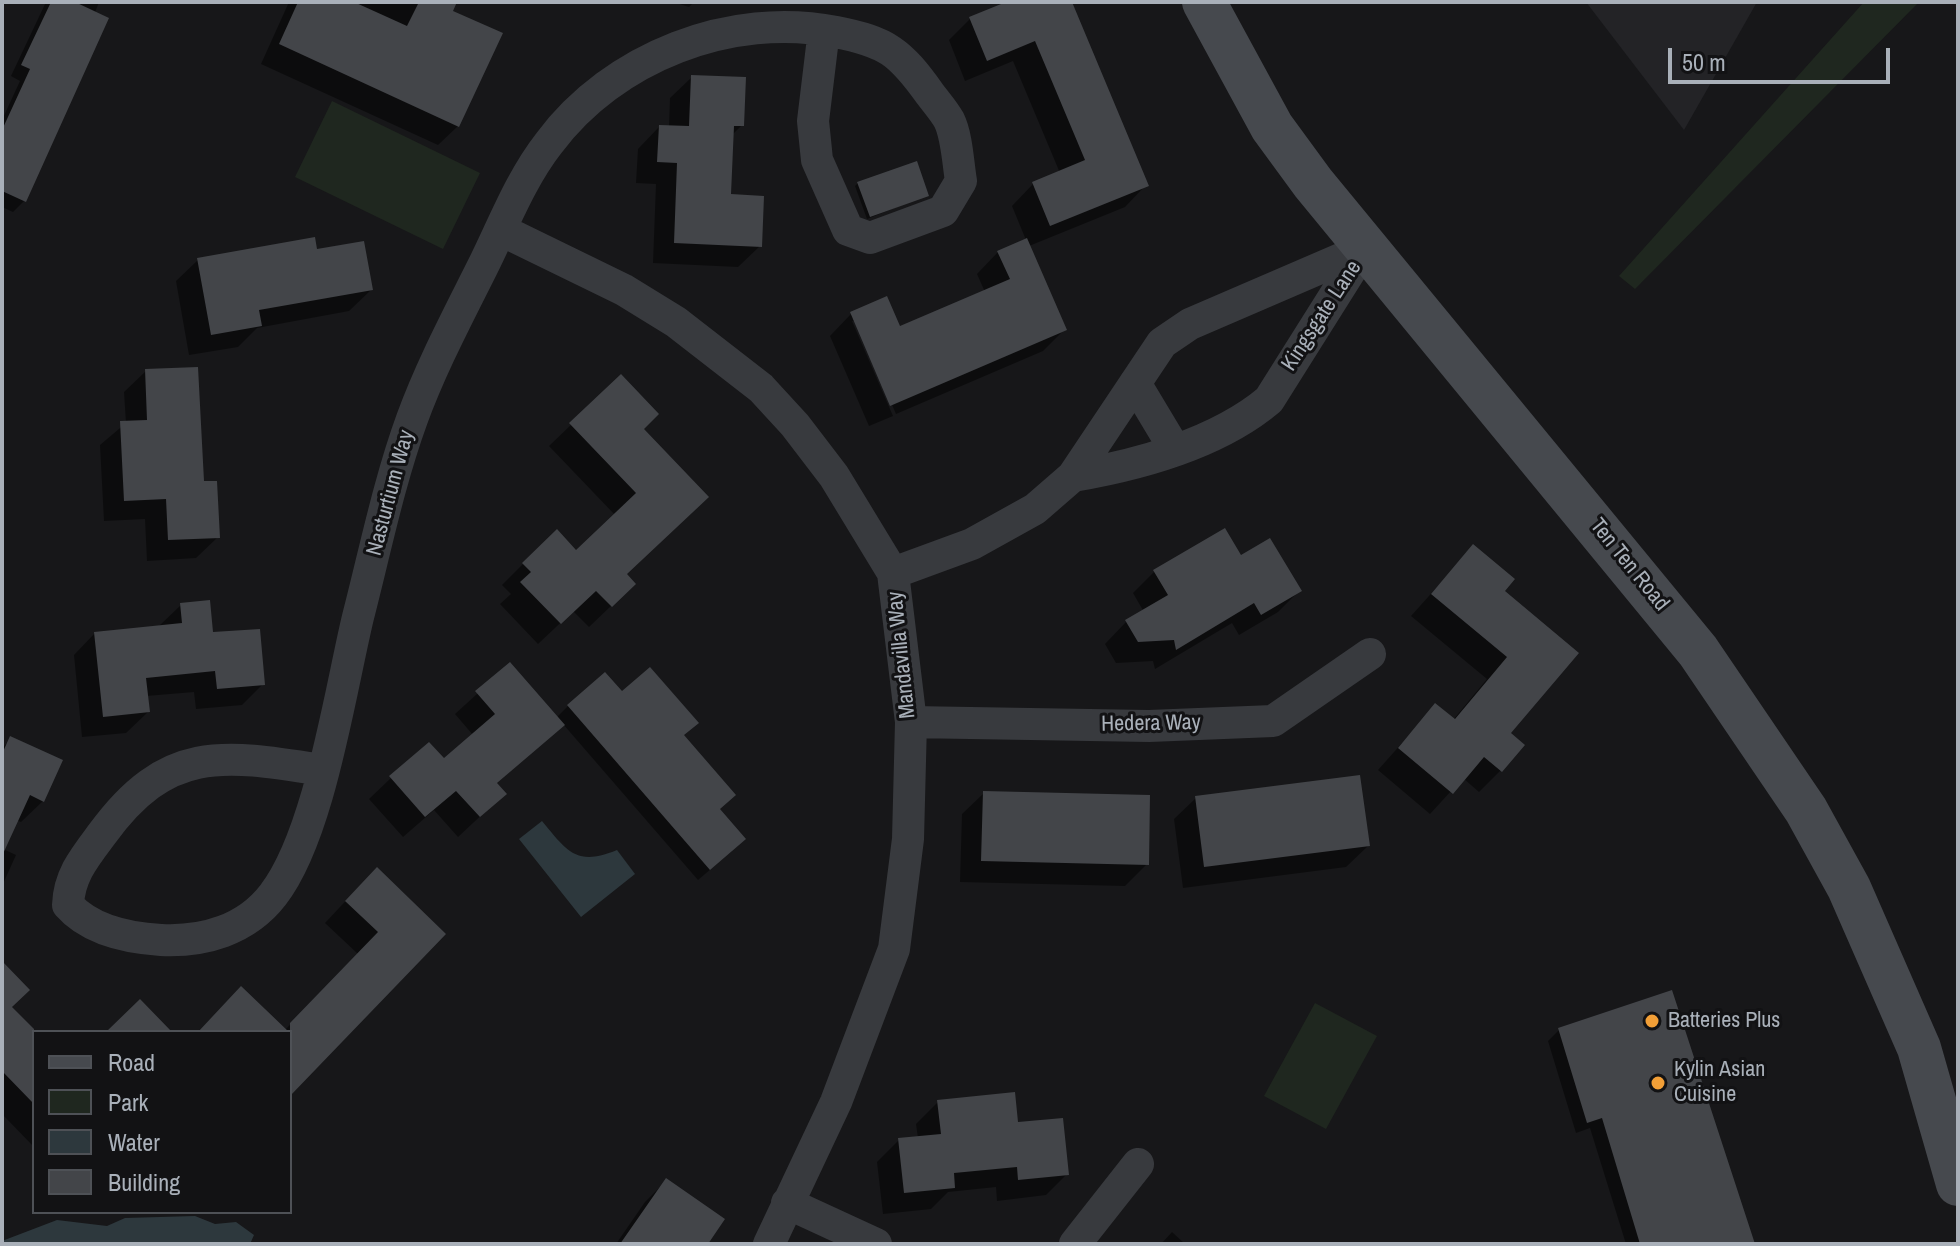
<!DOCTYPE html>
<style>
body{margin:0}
#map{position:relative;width:1960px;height:1246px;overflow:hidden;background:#171719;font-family:"Archivo Narrow",sans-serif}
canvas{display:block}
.frame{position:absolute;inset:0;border:4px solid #a9b0b9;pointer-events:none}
.legend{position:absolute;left:32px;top:1030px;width:260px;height:184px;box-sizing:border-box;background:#121214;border:2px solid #4e5156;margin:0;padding:10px 14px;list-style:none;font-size:24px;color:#a9b0b9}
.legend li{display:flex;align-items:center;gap:16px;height:40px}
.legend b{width:40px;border:2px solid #4e5156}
.scale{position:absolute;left:1668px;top:48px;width:222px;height:36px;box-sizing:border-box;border:4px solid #a9b0b9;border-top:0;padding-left:10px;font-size:24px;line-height:28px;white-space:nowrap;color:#a9b0b9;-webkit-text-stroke:6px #121214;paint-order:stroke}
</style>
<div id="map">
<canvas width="1960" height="1246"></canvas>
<div class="frame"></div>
<ul class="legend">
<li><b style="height:10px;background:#46494e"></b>Road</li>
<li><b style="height:22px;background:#1f271f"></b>Park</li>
<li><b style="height:22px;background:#2d383d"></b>Water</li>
<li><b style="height:22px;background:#434549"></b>Building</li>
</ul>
<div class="scale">50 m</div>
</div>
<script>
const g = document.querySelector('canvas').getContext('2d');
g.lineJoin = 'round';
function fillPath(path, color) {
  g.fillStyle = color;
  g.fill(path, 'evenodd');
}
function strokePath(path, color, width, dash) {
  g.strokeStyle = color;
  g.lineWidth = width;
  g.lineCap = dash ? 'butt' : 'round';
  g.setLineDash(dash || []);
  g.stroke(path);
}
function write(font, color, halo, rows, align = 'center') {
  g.font = font + ' "Archivo Narrow",sans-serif';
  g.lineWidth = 6;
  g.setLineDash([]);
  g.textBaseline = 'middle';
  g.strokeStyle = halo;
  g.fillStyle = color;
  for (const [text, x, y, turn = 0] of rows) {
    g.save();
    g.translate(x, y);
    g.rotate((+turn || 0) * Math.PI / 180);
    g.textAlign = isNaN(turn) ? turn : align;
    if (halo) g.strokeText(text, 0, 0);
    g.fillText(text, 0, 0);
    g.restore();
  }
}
fillPath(new Path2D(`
 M 1586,2 L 1757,2 L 1684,130 Z`), '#232326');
fillPath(new Path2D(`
 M 1864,2 L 1919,2 L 1635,289 L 1619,276 Z
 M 332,101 L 480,173 L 443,249 L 295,177 Z
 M 1315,1003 L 1377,1036 L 1326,1129 L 1264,1096 Z`), '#1f271f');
fillPath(new Path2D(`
 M 542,821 C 567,851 576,867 617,850 L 635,874 L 581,917 L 519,839 Z
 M 195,1216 L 215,1224 L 236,1222 L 254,1235 L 250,1244 L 2,1244 L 2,1241 L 57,1220 L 107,1226 L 125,1218 Z`), '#2d383d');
fillPath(new Path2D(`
 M 46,2 L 99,2 L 24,201 L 13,212 L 2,207 L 2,120 L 20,81 L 11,76 Z
 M 289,2 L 455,2 L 450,12 L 458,126 L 438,145 L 261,64 Z
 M 673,2 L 694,2 L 689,7 Z
 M 1011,2 L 1070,2 L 1146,185 L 1125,207 L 1029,246 L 1064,330 L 1043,351 L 896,414 L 856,321 L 852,321 L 893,416 L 869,426 L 830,336 L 851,314 L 899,329 L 985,292 L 977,274 L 998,252 L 1026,240 L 1012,206 L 1033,184 L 1060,173 L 1013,61 L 965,81 L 949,40 L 970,19 Z
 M 692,77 L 742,125 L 731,136 L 729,196 L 760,246 L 738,267 L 653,263 L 656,184 L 636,183 L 638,149 L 659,127 L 669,127 L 670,98 Z
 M 858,183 L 927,195 L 867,219 L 855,186 Z
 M 315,252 L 371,290 L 349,311 L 257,328 L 238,347 L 189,355 L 176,281 L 198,260 Z
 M 146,371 L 202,483 L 218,537 L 196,558 L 147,561 L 145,519 L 104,521 L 100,445 L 126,423 L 124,392 Z
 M 621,377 L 641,429 L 706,497 L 625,575 L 612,605 L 589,627 L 573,611 L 538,644 L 500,604 L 511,594 L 502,585 L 523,564 L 576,553 L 615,515 L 549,446 Z
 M 1473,547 L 1502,592 L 1576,653 L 1508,734 L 1522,745 L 1500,771 L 1479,792 L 1463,778 L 1430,814 L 1378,770 L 1435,706 L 1453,720 L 1487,679 L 1411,616 Z
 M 1241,558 L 1299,591 L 1278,612 L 1239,635 L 1232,623 L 1155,669 L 1153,661 L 1116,663 L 1105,644 L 1126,622 L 1144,612 L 1133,593 L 1154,572 Z
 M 181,605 L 263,684 L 242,705 L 196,709 L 194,692 L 146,696 L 148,712 L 126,733 L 82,737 L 74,655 L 95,633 L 159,626 Z
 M 510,664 L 556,718 L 568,706 L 622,694 L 682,736 L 718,810 L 732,851 L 698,880 L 563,724 L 496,784 L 504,794 L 458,837 L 434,810 L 403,837 L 369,799 L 391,778 L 443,761 L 473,735 L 455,714 Z
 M 11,739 L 43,801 L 21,822 L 16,820 L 3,849 L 16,855 L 2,886 L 2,748 Z
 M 984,793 L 1147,864 L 1125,886 L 960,882 L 962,814 Z
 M 1196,798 L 1368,846 L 1346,867 L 1183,888 L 1174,819 Z
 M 355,891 L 443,934 L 290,1093 L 290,1032 L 199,1032 L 285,1030 L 358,954 L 325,923 Z
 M 2,964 L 10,1007 L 34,1032 L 34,1147 L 2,1114 Z
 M 1559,1030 L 1753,1244 L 1626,1244 L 1590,1128 L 1576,1133 L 1548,1041 Z
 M 938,1102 L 1016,1124 L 1067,1174 L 1046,1195 L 997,1201 L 996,1187 L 948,1192 L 931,1209 L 883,1214 L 877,1162 L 899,1140 L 918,1138 L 916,1124 Z
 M 666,1181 L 705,1244 L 616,1244 L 645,1202 Z
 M 1172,1232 L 1185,1244 L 1161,1244 Z`), '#0007');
fillPath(new Path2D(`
 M 51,2 L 75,2 L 109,18 L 26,202 L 2,191 L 2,130 L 30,69 L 21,65 Z
 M 298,2 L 354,2 L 407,26 L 419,2 L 457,2 L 453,11 L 503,33 L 459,127 L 279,44 Z
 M 1006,2 L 1072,2 L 1149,186 L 1050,226 L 1032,182 L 1085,160 L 1035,41 L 987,61 L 969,17 Z
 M 691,75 L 746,77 L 744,126 L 734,126 L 731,194 L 764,196 L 762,247 L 674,243 L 677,163 L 657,162 L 659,125 L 689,126 Z
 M 917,161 L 929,196 L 870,217 L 857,182 Z
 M 315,237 L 317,249 L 364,241 L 373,290 L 259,310 L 262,326 L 211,335 L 197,258 Z
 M 1027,238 L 1067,330 L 890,406 L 850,312 L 887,296 L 900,326 L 1010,279 L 997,251 Z
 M 198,367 L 204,481 L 217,481 L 220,538 L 168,540 L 166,499 L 124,501 L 120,421 L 147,420 L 145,369 Z
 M 621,374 L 659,414 L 644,429 L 709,497 L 627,574 L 636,584 L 612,607 L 596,591 L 561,624 L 520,582 L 531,572 L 522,563 L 557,529 L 576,550 L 636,493 L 569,423 Z
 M 1225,528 L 1241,555 L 1270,538 L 1302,591 L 1261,615 L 1254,603 L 1176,650 L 1174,640 L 1138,642 L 1125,620 L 1168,595 L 1153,570 Z
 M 1473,544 L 1515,579 L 1505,591 L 1579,653 L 1511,733 L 1525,745 L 1502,772 L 1484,757 L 1453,794 L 1398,748 L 1435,703 L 1455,719 L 1507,657 L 1431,594 Z
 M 210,600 L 213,632 L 260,629 L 265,685 L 217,689 L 215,671 L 146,678 L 150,712 L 103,717 L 94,632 L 182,623 L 180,603 Z
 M 510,662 L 565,725 L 497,783 L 507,794 L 480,817 L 456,791 L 425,817 L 389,776 L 429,742 L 444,758 L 495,714 L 475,691 Z
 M 650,667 L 699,723 L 684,735 L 736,795 L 720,809 L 746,839 L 710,870 L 567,705 L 605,672 L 622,691 Z
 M 10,736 L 63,760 L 44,802 L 30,795 L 2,856 L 2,754 Z
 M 1360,775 L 1370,846 L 1204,867 L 1195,796 Z
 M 983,791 L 1150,795 L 1149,865 L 981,861 Z
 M 377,867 L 446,934 L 290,1096 L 290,1023 L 378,932 L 345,901 Z
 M 2,961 L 30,990 L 12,1007 L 34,1029 L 34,1104 L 2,1071 Z
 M 241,986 L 289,1032 L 198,1032 Z
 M 1672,990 L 1755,1244 L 1640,1244 L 1602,1118 L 1587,1123 L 1558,1028 Z
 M 140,999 L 172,1032 L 106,1032 Z
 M 1015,1092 L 1018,1122 L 1063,1118 L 1069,1175 L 1018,1180 L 1017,1167 L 954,1173 L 955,1188 L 904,1193 L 898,1138 L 941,1134 L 937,1100 Z
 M 666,1178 L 725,1219 L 708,1244 L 620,1244 Z`), '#434549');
strokePath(new Path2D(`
 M 501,230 L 624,290 L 676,322 L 761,388 L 795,425 L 834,476 L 893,573 L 911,722 L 908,839 L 894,949 L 836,1102 L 769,1244
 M 1135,383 L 1174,448
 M 1073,476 C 1138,465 1218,443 1269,400 L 1364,249
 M 893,573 L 972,544 L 1035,509 L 1073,476 L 1162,343 L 1190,324 L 1364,249
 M 911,722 L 1149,726 L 1273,721 L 1370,654
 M 322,770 C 221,754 167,745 102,834 C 84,858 69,876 68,905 C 90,930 129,938 161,940 C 204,942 246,930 273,895 C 319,836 340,692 358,617 C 375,551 389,482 412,419 C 431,367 457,318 482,268 C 503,226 520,180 549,143 C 613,57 731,11 836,32 C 887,42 900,52 930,94 C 936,102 944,111 949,120 C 957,136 958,163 961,181 L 943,211 L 870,238 L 848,230 L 817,160 L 813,121 L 824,30
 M 787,1203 L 876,1244
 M 1075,1244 L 1138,1164`), '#383a3e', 32);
strokePath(new Path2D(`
 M 1204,2 L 1272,127 L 1313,183 L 1698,651 L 1806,810 L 1849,888 L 1919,1048 L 1958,1184`), '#46494e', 44);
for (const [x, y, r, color] of [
 [1652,1021,8,"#f29f37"],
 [1658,1083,8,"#f29f37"]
]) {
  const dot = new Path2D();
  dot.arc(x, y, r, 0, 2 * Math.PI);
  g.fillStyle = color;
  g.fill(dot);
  strokePath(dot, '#121214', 3);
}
write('22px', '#a9b0b9', '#121214', [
 ["Kingsgate Lane",1322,316,-57],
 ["Nasturtium Way",391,493,-75],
 ["Ten Ten Road",1629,565,51],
 ["Mandavilla Way",902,655,-96],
 ["Hedera Way",1151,724,-1]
]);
write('22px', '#a9b0b9', '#121214', [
 ["Batteries Plus",1668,1021],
 ["Kylin Asian",1674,1070],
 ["Cuisine",1674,1095]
], 'left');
</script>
